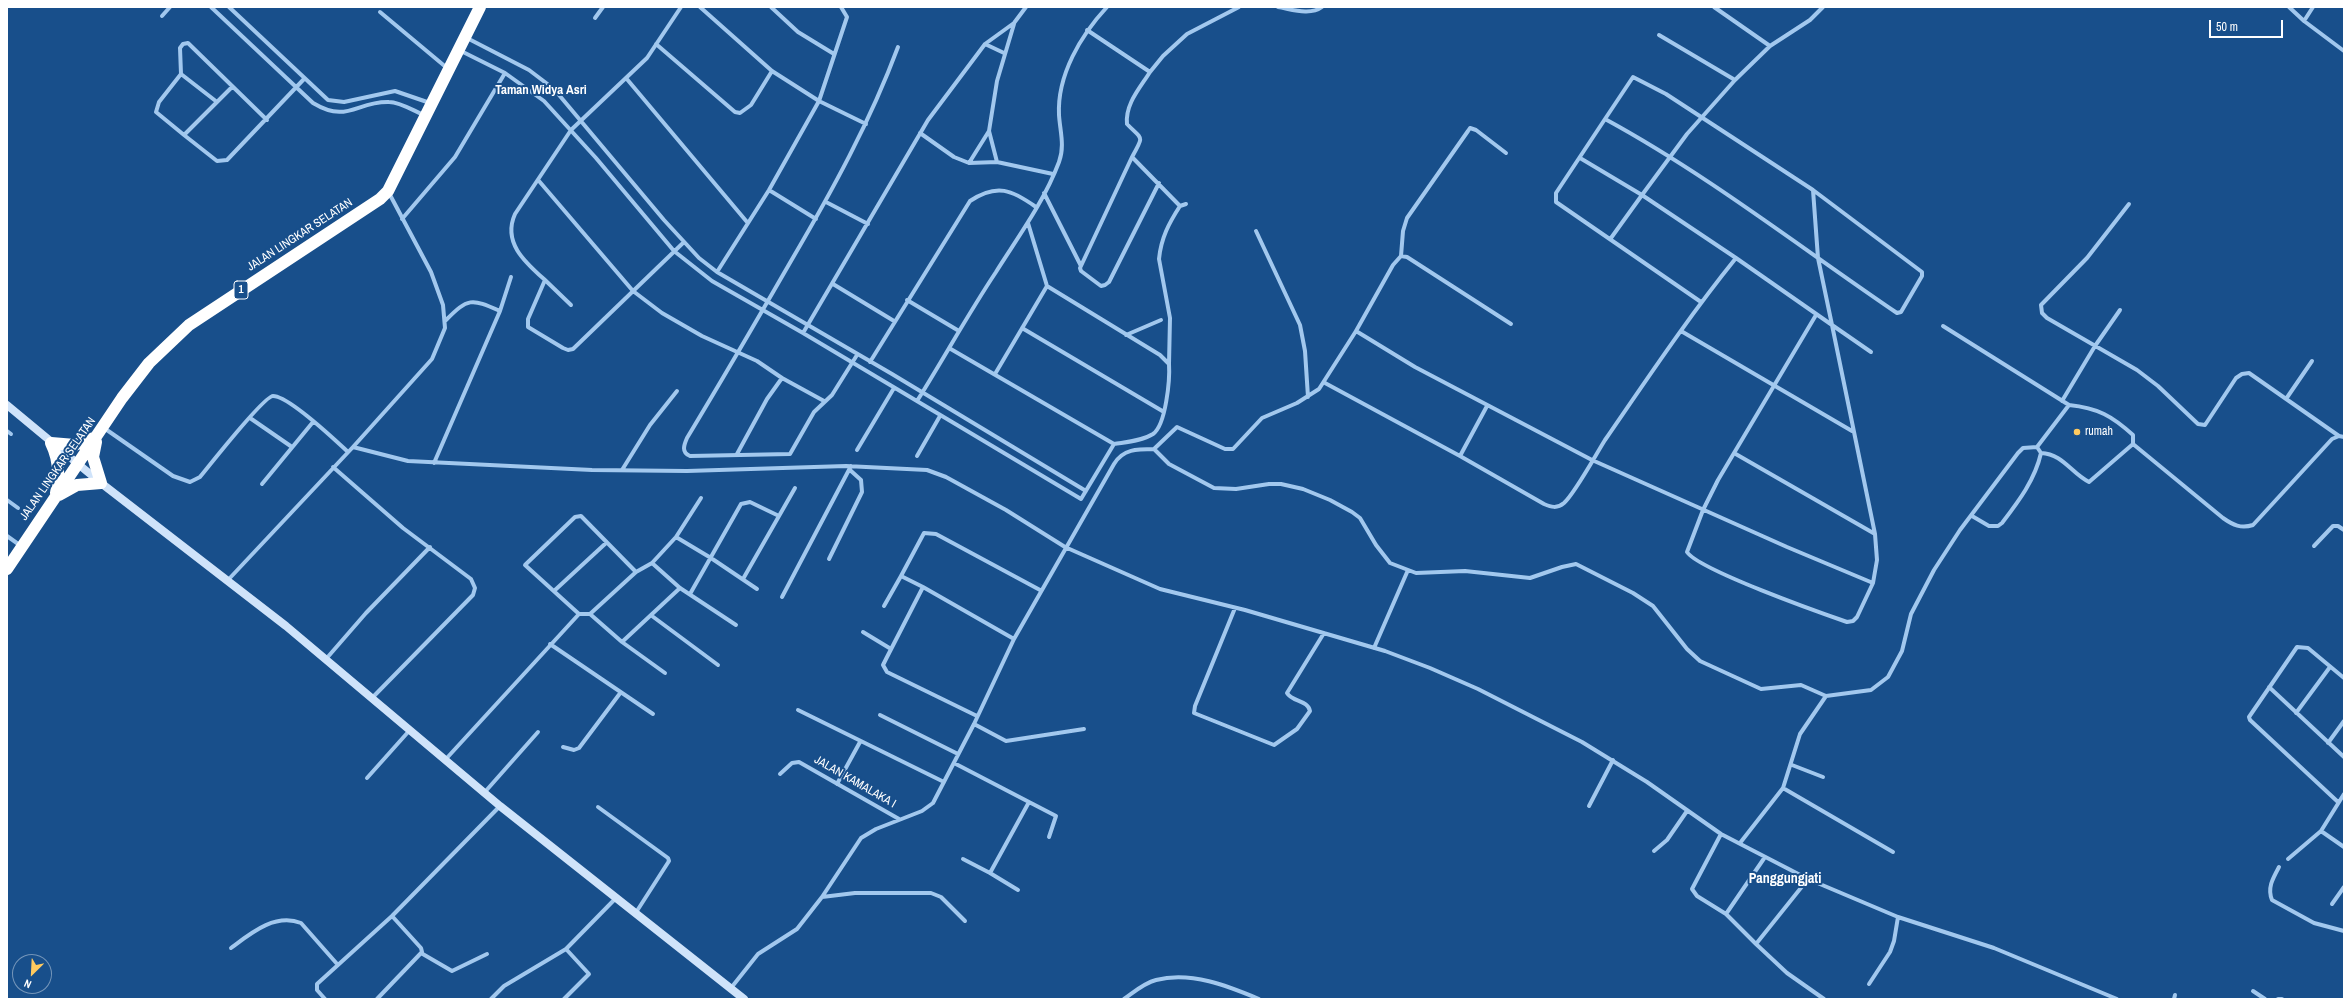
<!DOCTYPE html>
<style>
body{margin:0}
#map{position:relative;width:2351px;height:1006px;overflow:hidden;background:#184f8b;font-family:"Archivo Narrow",sans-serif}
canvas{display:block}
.frame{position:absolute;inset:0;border:8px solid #fff;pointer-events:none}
.north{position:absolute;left:12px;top:954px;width:40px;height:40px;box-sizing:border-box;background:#184f8b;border:1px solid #7495b9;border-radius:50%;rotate:204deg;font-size:11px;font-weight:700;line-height:16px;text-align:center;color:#fff}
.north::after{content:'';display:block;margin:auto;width:14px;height:18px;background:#ffca5f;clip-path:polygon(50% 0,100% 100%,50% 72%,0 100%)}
.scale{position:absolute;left:2209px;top:20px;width:74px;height:18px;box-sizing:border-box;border:2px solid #fff;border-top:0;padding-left:5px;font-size:12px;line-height:14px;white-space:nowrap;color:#fff;-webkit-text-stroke:3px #184f8b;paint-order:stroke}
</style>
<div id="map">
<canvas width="2351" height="1006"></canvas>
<div class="frame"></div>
<div class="north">N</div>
<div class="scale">50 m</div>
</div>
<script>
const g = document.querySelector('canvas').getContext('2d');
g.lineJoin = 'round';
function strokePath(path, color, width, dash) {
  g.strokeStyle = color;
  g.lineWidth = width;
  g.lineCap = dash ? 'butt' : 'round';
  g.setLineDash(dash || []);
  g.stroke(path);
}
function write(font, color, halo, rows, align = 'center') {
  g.font = font + ' "Archivo Narrow",sans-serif';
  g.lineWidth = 4;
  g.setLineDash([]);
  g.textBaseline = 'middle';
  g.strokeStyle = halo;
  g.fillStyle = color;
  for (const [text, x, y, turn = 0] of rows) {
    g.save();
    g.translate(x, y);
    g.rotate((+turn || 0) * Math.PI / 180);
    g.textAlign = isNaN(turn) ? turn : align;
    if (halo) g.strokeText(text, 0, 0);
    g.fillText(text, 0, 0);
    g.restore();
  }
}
strokePath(new Path2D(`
 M 211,7 L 313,103 C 348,124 356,101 389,102 C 400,102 414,111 424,115
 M 229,7 L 328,100 L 344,102 L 395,91 L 430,103
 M 681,7 L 647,58 L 571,130 L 515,214 C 502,243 526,263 545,280 L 528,319 L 528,327 L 563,348 L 568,350 L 573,349 L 684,242
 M 700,7 L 772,71 L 819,101 L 866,124
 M 771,7 L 798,32 L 834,54
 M 1278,7 C 1291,9 1310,16 1322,7
 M 1714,7 L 1770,46
 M 2289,7 L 2304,21 L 2313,7
 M 380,12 L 447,68
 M 162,16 L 170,7
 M 595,18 L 603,7
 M 2304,21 L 2344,51
 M 1087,30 L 1150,72 C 1140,88 1125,104 1127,124 C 1142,140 1145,134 1132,157 L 1180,206 L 1186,204
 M 1659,35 L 1735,80
 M 465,37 L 529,70 L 554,89 L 664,220 L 699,258 L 717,272 L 892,374 L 1086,491
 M 656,44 L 735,112 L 740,113 L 751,105 L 772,71
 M 985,44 L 1004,53
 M 459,50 L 505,73 L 544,101 L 596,158 L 674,251 L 712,281 L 803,333 L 1081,499 L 1114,444 L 949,348
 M 1150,72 L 1163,56 L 1187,34 L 1239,7
 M 181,74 L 159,102 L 156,112 L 184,135
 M 1633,77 L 1666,94 L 1813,190 L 1922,272 L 1922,276 L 1901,312 L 1897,313 C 1801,248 1708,175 1605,119 Z
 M 626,78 L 747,222
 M 232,87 L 184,135 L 217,161 L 227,160 L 304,79
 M 217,102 L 181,74 L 180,48 L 183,44 L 188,43 L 267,120
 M 1605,119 L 1556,193 L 1556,202 L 1701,302
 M 920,133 L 954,157 L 969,163 L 997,162 L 1053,174
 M 1132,157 L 1080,268 L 1081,271 L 1101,286 L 1105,285 L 1109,282 L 1159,183
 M 1580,158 L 1642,195 L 1611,238
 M 997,162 L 989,131 L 997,81 L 1014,24
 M 969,163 L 989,131
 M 539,181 L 633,291 L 662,313 L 702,336 L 757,361 L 782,378 L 824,401
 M 769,190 L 816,219
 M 1813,190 L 1818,258 L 1832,325 L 1871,352
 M 1044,193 L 1081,266
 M 826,202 L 868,224
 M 2129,204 L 2087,258 L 2041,305 L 2042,313 L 2047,318 L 2137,370 L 2158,386 L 2198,424 L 2205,425 L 2236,378 L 2242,374 L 2249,373 L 2339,436
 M 402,219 L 455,157 L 505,73
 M 1028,223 L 1047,286
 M 1256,231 L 1300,325 L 1305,351 L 1308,397
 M 1401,256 L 1403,231 L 1407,218 L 1468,131 L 1470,128 L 1476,130 L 1506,153
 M 717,272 L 769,190 L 819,101 L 847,17 L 841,7
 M 545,280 L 571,305
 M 833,284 L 894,321
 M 907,300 L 959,331
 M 1816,315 L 1718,480 L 1703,510 L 1687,552 C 1699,570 1821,613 1847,622 L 1853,621 L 1857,617 L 1873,583
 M 446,320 C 468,298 471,298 500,311 L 511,277
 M 1022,328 L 1164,412
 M 1356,331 L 1393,265 L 1401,256 L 1407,257 L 1511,324
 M 1681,331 L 1852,431
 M 803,333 L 928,120 L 985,44 L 1014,23 L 1026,7
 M 1126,335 L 1161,320
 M 857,355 L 832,395 L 814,412 L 790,454 L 690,456 C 681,452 684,445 687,438 C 722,380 757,320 791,261 C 832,191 870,122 898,47
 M 870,362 L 970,201 C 997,183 1012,190 1036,207
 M 1169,364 L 1170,318 L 1159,259 C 1161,238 1169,223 1180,206
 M 995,374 L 1047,286 L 1160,355 L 1169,364 C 1170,379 1166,425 1153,434 C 1142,441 1126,442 1114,444
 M 1325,383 L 1460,456 L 1544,504 C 1551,507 1557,509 1564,503 C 1575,493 1595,456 1605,440 C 1647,379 1689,316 1736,258 L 1642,195 L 1687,134 L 1735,80 L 1770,46 L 1810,20 L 1823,7
 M 2286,399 L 2312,361
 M 917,401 C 944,358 968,314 996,272 C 1018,237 1044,202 1059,162 C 1065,146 1060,131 1059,115 C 1057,75 1081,35 1107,7
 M 2062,401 L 2095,346 L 2120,310
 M 2069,405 C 2098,408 2112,416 2133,435 L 2133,444
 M 250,418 L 292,447
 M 104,428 L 173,476 L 190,482 L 200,477 C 209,466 264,396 273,396 C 289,396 335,440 348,452
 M 7,431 L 11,434
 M 353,447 L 432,359 L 445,328 L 443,305 L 431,272 L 389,193
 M 1154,449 L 1177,427 L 1225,449 L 1233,449 L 1262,418 L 1297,403 L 1319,389 L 1356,331 L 1415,367 L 1592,460 L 1787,547 L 1873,583 L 1877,560 L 1875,534 L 1832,325 L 1736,258
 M 857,450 L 894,388
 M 1734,453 L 1875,534
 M 2041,453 C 2063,454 2071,473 2089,482 L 2133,444 L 2223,518 C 2233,525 2241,529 2253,525 L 2332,439 L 2339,436 L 2344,437
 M 737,454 L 767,399 L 782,378
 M 917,456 L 940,416
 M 1460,456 L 1487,406
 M 434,463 L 500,311
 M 333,467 L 403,528 L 471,579 L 475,588 L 473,595 L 372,698
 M 622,470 L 650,425 L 677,391
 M 262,484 L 313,422
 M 7,500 L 18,508
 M 1972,516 L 1989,526 L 1998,526 L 2002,523 C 2018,502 2035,480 2041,453 L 2037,447
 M 7,536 L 21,546
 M 676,537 L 711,558 L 757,589
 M 2314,546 L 2333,526 L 2338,526 L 2344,530
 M 829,559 L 862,492 L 861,480 L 850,470
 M 652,563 L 676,537 L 701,498
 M 901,576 L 924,533 L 936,534 L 1040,590
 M 743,579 L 795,488
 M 228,580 L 353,447 L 408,461 L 592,470 L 687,471 L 846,466 L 927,470 L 946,477 L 1006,510 L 1065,547 L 1160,589 L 1245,610 L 1385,651 L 1430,668 L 1478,689 L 1582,742 L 1647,782 L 1721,834 L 1808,879 L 1898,917 L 1994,948 L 2117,999
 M 554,591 L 606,543
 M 690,594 L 741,504 L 750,502 L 779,516
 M 782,597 L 851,466
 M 884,606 L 901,576 L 923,587
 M 1235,608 L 1195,706 L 1194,713 L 1274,745 L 1297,729 L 1310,711 C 1308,700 1292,702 1287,693 L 1324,633
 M 579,614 L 525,565 L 575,517 L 581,516 L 636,572
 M 590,614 L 622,642 L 665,673
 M 652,616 L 718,665
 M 863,632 L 891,649
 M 622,642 L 680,588
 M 550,644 L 653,714
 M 1374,648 L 1408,570
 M 326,659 L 366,613 L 430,547
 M 2269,687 L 2344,757
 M 798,710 L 944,782
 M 2296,713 L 2330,667
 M 880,715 L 958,754
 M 977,716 L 887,672 L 883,665 L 886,659 L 923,587 L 1014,639
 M 974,724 L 1006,741 L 1084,729
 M 2328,743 L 2344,721
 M 563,747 L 574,750 L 579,748 L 621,692
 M 445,760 L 579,614 L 590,614 L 636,572 L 652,563 L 680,588 L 736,625
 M 954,763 L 1029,802 L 990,873 L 963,859
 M 1792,765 L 1823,777
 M 780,774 L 792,763 L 799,762 L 899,819
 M 367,778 L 409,731
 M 837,784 L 860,742
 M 1783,788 L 1893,852
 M 484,793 L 538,732
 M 2344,794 L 2321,831 L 2344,847
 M 1029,802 L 1056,816 L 1049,837
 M 2338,802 L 2250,720 L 2249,717 L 2297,647 L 2308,648 L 2344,678
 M 1589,806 L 1613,760
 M 598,807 L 668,858 L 669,861 L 635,914
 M 1721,834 L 1692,889 L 1697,896 L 1726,914
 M 1740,843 L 1783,788 L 1800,734 L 1826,696 L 1871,690 L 1888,677 L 1902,651 L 1911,614 L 1934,570 L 1960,530 L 2018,453 L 2023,448 L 2037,447 L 2069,405 L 1943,326
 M 1654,851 L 1667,840 L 1687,811
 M 2288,859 L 2321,831
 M 2279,867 C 2273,878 2267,888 2272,900 L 2314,923 L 2344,931
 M 990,873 L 1018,890
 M 1808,879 L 1756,944 L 1787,973 L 1824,999
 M 822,897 L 855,893 L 931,893 L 941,897 L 965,921
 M 2332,904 L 2344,887
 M 1756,944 L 1726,914 L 1765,857
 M 231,948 C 251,933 275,913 301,923 L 338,965
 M 421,953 L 452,971 L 487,954
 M 1869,984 L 1890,952 L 1894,941 L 1898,917
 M 731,988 L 758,954 L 797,929 L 822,897 L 861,838 L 876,829 L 922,811 L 933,803 L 974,724 L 1014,639 L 1114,464 C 1123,449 1137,449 1154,449 L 1169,464 L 1214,488 L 1236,489 L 1269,484 L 1281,484 L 1303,489 L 1330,500 L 1352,512 L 1360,518 L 1376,545 L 1390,563 L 1416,573 L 1465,571 L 1530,578 L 1562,567 L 1576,564 L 1633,593 L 1653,606 L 1687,649 L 1700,661 L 1761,689 L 1801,685 L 1826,696
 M 2253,991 L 2265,999
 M 325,999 L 317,990 L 317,984 L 392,916 L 500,806
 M 377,999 L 422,952 L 421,948 L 392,916
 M 491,999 L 504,986 L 566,949 L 616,898
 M 564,999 L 589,974 L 566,949
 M 1124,999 C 1134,992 1144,983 1156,980 C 1191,971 1228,986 1259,999
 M 2174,999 L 2175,995
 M 2278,999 L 2282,999`), '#a2c8ee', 4);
strokePath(new Path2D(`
 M 7,405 L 101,483 L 286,626 L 500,806 L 744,999`), '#cfe3fa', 8);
strokePath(new Path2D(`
 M 51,443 C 59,459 60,475 56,493
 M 51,443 L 75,445 L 96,437
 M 59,495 L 77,485 L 101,483 L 93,457 L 96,442
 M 7,569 L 122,398 L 149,363 L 189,325 L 380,199 L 388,191 L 480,7`), '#fff', 12);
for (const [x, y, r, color] of [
 [2077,432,4,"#ffca5f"]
]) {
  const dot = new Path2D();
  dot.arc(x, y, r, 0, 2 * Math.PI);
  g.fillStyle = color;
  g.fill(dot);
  strokePath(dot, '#184f8b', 1.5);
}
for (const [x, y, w] of [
 [241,290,14]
]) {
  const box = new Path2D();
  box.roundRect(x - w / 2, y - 9, w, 18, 3);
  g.fillStyle = '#184f8b';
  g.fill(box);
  strokePath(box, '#fff', 1);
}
write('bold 11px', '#fff', null, [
 ["1",241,290]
]);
write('12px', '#fff', '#184f8b', [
 ["JALAN LINGKAR SELATAN",300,235,-33],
 ["JALAN LINGKAR SELATAN",58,469,-55],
 ["JALAN KAMALAKA I",855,782,30]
]);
write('12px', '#fff', '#184f8b', [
 ["rumah",2085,432]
], 'left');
write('bold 13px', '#fff', '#184f8b', [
 ["Taman Widya Asri",541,91]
]);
write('bold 14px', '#fff', '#184f8b', [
 ["Panggungjati",1785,879]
]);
</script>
